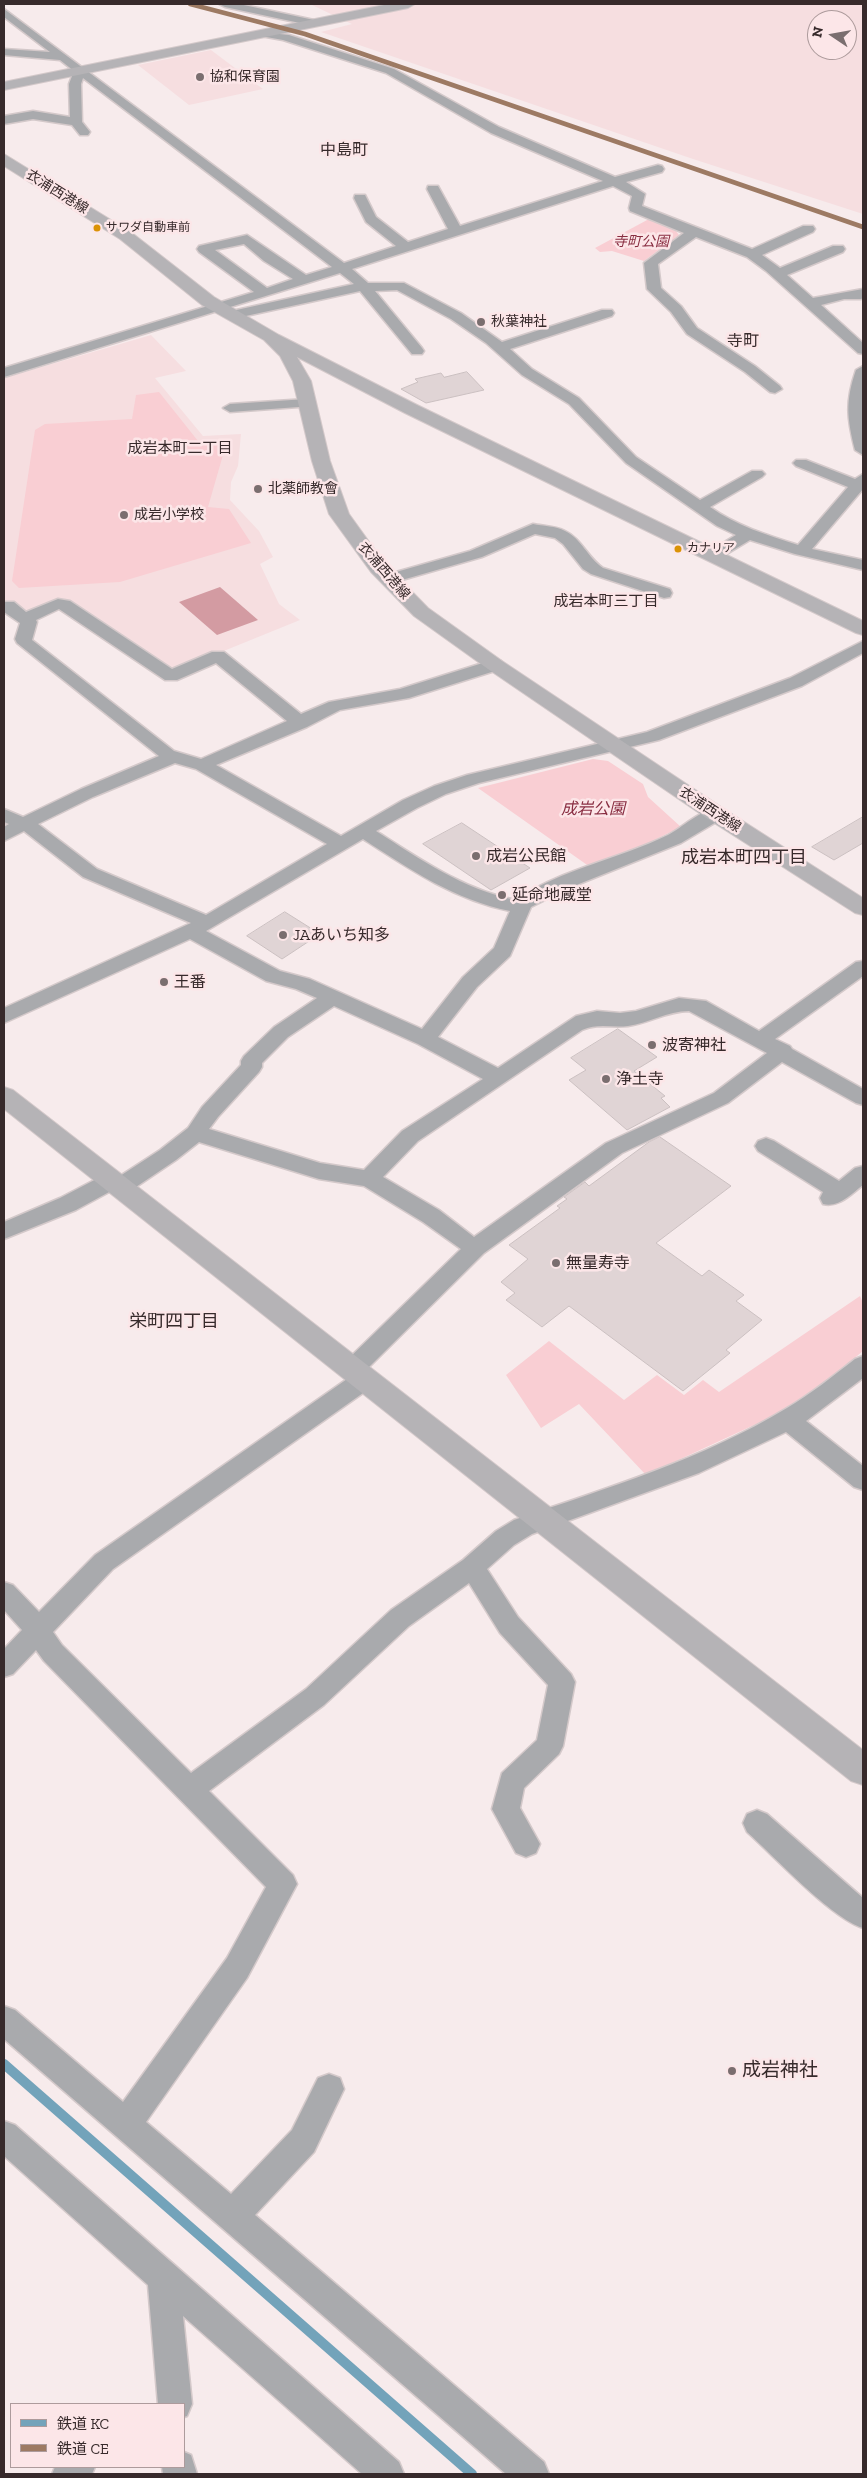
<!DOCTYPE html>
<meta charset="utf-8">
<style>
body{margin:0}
#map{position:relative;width:867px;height:2478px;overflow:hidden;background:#f7ebec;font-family:"Zilla Slab","Noto Sans JP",serif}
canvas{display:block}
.frame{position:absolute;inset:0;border:5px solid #372a2b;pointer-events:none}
.legend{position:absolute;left:10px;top:2403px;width:175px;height:65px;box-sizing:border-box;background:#fce6e8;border:1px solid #ad9b9c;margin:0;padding:6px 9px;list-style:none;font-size:15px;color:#372a2b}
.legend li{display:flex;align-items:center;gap:10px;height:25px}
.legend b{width:25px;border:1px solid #ad9b9c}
.north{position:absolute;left:807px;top:10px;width:50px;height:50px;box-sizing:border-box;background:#fce6e8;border:1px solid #ad9b9c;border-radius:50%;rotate:282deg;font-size:14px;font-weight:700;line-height:20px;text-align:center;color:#372a2b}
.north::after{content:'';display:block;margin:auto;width:18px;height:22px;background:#7a6e6f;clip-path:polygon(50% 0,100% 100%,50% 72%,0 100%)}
</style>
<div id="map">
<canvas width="867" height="2478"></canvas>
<div class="frame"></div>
<ul class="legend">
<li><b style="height:6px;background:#73a3ba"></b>鉄道 KC</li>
<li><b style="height:6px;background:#9d7a63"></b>鉄道 CE</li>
</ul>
<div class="north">N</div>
</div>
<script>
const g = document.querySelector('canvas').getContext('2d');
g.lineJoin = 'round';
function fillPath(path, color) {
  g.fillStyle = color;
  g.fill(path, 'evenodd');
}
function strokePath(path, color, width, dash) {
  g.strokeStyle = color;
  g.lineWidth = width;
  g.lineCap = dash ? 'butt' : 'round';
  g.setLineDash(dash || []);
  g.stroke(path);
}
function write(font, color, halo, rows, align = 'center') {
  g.font = font + ' "Zilla Slab","Noto Sans JP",serif';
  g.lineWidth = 5;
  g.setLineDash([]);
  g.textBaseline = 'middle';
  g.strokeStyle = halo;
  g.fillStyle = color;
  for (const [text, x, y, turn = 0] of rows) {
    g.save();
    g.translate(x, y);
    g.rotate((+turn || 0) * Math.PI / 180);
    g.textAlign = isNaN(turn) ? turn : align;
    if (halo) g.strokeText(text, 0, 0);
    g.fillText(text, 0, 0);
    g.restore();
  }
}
fillPath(new Path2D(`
 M 310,4 L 863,4 L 863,214 L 693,159 L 321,32 L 352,24 ZM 817,20 L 847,20 L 847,50 L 817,50 Z
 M 211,50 L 263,89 L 189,105 L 138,65 Z
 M 151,335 L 186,371 L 155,378 L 203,436 L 241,434 L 238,466 L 231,482 L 230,500 L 259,531 L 273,557 L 260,564 L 279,604 L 300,620 L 172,672 L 68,602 L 25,613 L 10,604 L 4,604 L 4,378 Z`), '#f6dee0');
fillPath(new Path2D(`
 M 649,219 L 676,231 L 679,235 L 644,261 L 612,251 L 600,252 L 595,248 Z
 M 159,392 L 198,441 L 227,441 L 208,507 L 229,509 L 251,543 L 120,582 L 19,588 L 12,581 L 35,430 L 45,424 L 132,419 L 136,395 Z
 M 593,759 L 608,761 L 643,784 L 648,797 L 681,827 L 640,847 L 590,867 L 478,788 Z
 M 860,1296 L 863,1303 L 863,1351 L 833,1376 L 778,1414 L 646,1475 L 579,1404 L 541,1428 L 506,1375 L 549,1341 L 624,1400 L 657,1375 L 684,1395 L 703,1380 L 719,1392 Z`), '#f9ced3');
fillPath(new Path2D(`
 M 220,587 L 258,620 L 217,635 L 179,602 Z`), '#d39ba2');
const building = new Path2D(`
 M 467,372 L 484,390 L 426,403 L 401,389 L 418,382 L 415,379 L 441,373 L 444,377 Z
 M 863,817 L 863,843 L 834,860 L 812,847 Z
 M 462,823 L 530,868 L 491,890 L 423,844 Z
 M 285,912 L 320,934 L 282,959 L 247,936 Z
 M 618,1029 L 657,1057 L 634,1071 L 665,1096 L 661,1098 L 670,1107 L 627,1130 L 569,1080 L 586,1070 L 571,1058 Z
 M 660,1137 L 731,1186 L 656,1243 L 702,1276 L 709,1270 L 744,1295 L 736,1301 L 762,1320 L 726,1350 L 730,1353 L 683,1391 L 569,1306 L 542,1327 L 506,1300 L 515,1293 L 501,1282 L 528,1259 L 509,1245 L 560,1208 L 557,1206 L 567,1199 L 564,1197 L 585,1182 L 589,1186 L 649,1142 Z`);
fillPath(building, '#e0d4d5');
strokePath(building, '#cbc0c1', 1);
const street = new Path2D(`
 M 219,4 L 239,4 L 314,20 L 320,23 L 314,26 L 225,7 Z
 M 4,9 L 344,263 L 396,246 L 366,222 L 354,198 L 355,195 L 365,195 L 376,217 L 408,242 L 448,229 L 427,189 L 428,186 L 438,186 L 460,226 L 603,181 L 491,133 L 386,73 L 283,40 L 261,36 L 261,32 L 289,35 L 394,69 L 499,127 L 615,177 L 658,165 L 662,166 L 664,169 L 662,172 L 626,182 L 645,194 L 642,206 L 752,249 L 803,226 L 813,226 L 815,229 L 813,232 L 762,255 L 780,268 L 833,246 L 843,246 L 845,249 L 843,252 L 787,275 L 813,298 L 863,289 L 863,298 L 861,299 L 844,299 L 821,305 L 863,343 L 863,354 L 858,353 L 766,271 L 747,257 L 696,237 L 658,264 L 661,288 L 681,306 L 697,328 L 755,366 L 780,386 L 782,389 L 775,393 L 770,392 L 745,372 L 687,334 L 671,312 L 647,289 L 644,263 L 684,233 L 630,211 L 629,208 L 632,196 L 613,186 L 352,269 L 368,283 L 404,283 L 461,313 L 502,342 L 602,310 L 612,310 L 614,313 L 612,316 L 510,349 L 532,369 L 579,398 L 636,457 L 700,500 L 752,471 L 762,471 L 765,474 L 762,477 L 710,507 C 737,526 767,535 798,545 L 848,487 L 796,466 L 793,463 L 796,460 L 806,460 L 855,479 L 863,474 L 863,489 L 812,549 L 863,560 L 863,570 L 795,554 L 750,540 L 720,558 L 708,558 L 706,555 L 708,552 L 736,535 L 717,526 L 626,463 L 569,404 L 522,375 L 486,343 L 451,319 L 397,290 L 375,291 L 422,348 L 424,351 L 422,354 L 412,354 L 360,291 L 232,319 L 225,315 L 232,311 L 354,284 L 340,273 L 4,377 L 4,368 L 254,292 L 199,252 L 197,249 L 199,246 L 247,235 L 306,275 L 332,267 L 83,78 L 81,84 L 82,122 L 90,132 L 88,135 L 80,135 L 72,125 L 33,119 L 4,124 L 4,116 L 33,111 L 70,117 L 69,84 L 74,71 L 60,60 L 4,55 L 4,49 L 50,52 L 4,17 ZM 244,244 L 264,261 L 293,279 L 267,288 L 215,250 Z
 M 863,366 L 863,455 L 855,450 C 847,418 845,402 856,370 Z
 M 307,399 L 314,403 L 312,406 L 230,412 L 223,408 L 230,404 Z
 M 533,524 C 543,526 556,526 565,531 C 581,538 588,558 603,568 L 670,589 L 672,593 L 670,597 L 664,598 L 591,574 L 583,569 L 563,544 L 555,538 L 535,534 L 482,557 L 388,584 L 382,582 L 380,579 L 382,576 L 470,551 Z
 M 58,599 L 70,601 L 172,669 L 212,652 L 224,652 L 301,714 L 329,702 L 400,689 L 489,661 L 501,661 L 504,665 L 501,669 L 409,698 L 340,710 L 307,727 L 216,765 L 341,836 L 403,800 L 434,786 L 467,775 L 647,732 L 790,678 L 863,641 L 863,653 L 802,686 L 659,740 L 479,783 L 446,794 L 417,808 L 376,831 C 420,859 464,890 516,900 C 561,869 619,859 668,835 C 684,827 704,805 723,810 L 725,814 L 723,818 L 681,843 L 569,888 L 531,907 L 510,956 L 477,987 L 438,1037 L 498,1068 L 576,1016 L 597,1011 L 620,1013 L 636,1011 L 679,998 L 706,1001 L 759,1031 L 856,962 L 863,961 L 863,976 L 775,1039 L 790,1046 L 792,1049 L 863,1089 L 863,1105 L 856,1103 L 782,1062 L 728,1103 L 622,1153 L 484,1253 L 366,1370 L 373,1372 L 377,1379 L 373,1386 L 113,1569 L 53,1632 L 62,1645 L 191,1773 L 306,1689 L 391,1610 L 463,1560 L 496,1531 L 514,1520 C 607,1488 703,1459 787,1408 C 811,1394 833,1376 855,1359 L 863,1356 L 863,1378 L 806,1421 L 863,1466 L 863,1490 L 854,1487 L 786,1432 L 699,1473 L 532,1534 L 514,1545 L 487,1569 L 518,1617 L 571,1674 L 575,1682 L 563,1746 L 559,1754 L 524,1788 L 520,1808 L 540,1844 L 536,1853 L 526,1857 L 516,1853 L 492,1809 L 502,1773 L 537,1740 L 548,1685 L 500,1633 L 469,1583 L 409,1626 L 324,1705 L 209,1791 L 293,1875 L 297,1884 L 247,1978 L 146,2122 L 231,2194 L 292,2130 L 318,2078 L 329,2074 L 340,2078 L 344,2089 L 314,2152 L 255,2215 L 544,2462 L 549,2474 L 506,2474 L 4,2039 L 4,2006 L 15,2010 L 123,2102 L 227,1958 L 266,1887 L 44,1661 L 36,1650 L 13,1674 L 4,1677 L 4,1649 L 22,1630 L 4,1610 L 4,1582 L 13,1585 L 39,1612 L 95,1555 L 350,1377 L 344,1375 L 340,1369 L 344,1363 L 461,1249 L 423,1222 L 364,1186 L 319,1179 L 199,1142 L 176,1160 L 127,1193 L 119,1195 L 111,1191 L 76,1210 L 4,1239 L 4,1222 L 60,1198 L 104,1175 L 112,1173 L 120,1176 L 160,1150 L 188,1128 L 202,1107 L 241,1065 L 241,1061 L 244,1056 L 274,1027 L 317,998 L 296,989 L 266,981 L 190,939 L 4,1023 L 4,1008 L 191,923 L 83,877 L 24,831 L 4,841 L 4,827 L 9,824 L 4,822 L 4,809 L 23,817 L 81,789 L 159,756 L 17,643 L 15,639 L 20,623 L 4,612 L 4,602 L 14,602 L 26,612 ZM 59,609 L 165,680 L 177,680 L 216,663 L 287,721 L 201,759 L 174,751 L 32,640 L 37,622 L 36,620 ZM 175,763 L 196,769 L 327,844 L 206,915 L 97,869 L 38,824 L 93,797 ZM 363,839 C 409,869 455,900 510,911 L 494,948 L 463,977 L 422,1029 L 310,979 L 280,971 L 206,931 ZM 334,1006 L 418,1044 L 483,1079 L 402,1131 L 364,1170 L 320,1163 L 209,1129 L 218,1117 L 259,1072 L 262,1067 L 262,1063 L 288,1037 ZM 689,1011 L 767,1053 L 714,1093 L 606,1143 L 474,1237 L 439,1210 L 383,1177 L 418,1141 L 582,1030 C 598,1023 612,1028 628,1026 C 649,1023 667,1011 689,1011 Z
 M 766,1138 L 774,1141 L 839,1181 L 855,1168 L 863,1166 L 863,1185 C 851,1194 839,1208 823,1204 L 820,1198 L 823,1192 L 758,1151 L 755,1146 L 758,1141 Z
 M 757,1810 L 767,1814 L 863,1898 L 863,1928 C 831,1918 775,1857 747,1832 L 743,1823 L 747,1814 Z
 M 4,2121 L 15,2125 L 399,2462 L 404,2474 L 362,2474 L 183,2316 L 192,2404 L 187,2416 L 184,2417 L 184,2404 L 158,2404 L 148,2285 L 4,2156 Z
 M 184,2452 L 191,2455 L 197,2474 L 163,2474 L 162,2467 L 184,2467 Z
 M 55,2467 L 95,2467 L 92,2474 L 52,2474 Z`);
const secondary = new Path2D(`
 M 389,4 L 415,4 L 408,8 L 4,90 L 4,82 Z
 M 4,154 L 132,233 L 214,297 L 279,335 L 417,405 L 863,621 L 863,635 L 856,633 L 405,413 L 297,357 L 311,381 L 330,461 L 349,514 L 385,564 L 428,608 L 502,661 L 724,809 L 863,898 L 863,915 L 855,913 L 708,819 L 488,669 L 414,616 L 371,572 L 329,514 L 312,461 L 293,381 L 280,356 L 264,340 L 202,305 L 120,239 L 4,166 Z
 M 4,1087 L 13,1090 L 863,1750 L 863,1785 L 851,1781 L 4,1109 Z`);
strokePath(street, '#d4c9ca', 3);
strokePath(secondary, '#d4c9ca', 2);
fillPath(street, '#a9aaad');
fillPath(secondary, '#b5b3b6');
strokePath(new Path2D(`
 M 4,2064 L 472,2474`), '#73a3ba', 10);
strokePath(new Path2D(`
 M 190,4 L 305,34 L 863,227`), '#9d7a63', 4.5);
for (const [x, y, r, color] of [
 [200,77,5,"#7a6e6f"],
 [97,228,4.5,"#da9306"],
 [481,322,5,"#7a6e6f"],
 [258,489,5,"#7a6e6f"],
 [124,515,5,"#7a6e6f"],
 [678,549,4.5,"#da9306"],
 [476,856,5,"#7a6e6f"],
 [502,895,5,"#7a6e6f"],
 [283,935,5,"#7a6e6f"],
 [164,982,5,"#7a6e6f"],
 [652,1045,5,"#7a6e6f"],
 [606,1079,5,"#7a6e6f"],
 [556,1263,5,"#7a6e6f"],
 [732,2071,5,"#7a6e6f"]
]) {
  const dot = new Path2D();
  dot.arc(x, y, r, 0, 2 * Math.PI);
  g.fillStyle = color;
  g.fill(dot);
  strokePath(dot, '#fce6e8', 2);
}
write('12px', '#372a2b', '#fce6e8', [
 ["サワダ自動車前",106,228],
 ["カナリア",687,549]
], 'left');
write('14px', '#372a2b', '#fce6e8', [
 ["協和保育園",210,77],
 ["秋葉神社",491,322],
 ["北薬師教會",268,489],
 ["成岩小学校",134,515]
], 'left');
write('14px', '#372a2b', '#fce6e8', [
 ["衣浦西港線",57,192,32],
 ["衣浦西港線",384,571,49],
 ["衣浦西港線",710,810,33]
]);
write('italic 14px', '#892e42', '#fce6e8', [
 ["寺町公園",641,242]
]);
write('15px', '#372a2b', '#fce6e8', [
 ["成岩本町二丁目",180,449],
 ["成岩本町三丁目",606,602]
]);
write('16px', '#372a2b', '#fce6e8', [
 ["中島町",344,150],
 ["寺町",743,341]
]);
write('italic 16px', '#892e42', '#fce6e8', [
 ["成岩公園",593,809]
]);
write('16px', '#372a2b', '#fce6e8', [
 ["成岩公民館",486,856],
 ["延命地蔵堂",512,895],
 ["JAあいち知多",293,935],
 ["王番",174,982],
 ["波寄神社",662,1045],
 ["浄土寺",616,1079],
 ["無量寿寺",566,1263]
], 'left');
write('18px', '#372a2b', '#fce6e8', [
 ["成岩本町四丁目",744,858],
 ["栄町四丁目",174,1322]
]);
write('19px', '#372a2b', '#fce6e8', [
 ["成岩神社",742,2071]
], 'left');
</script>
